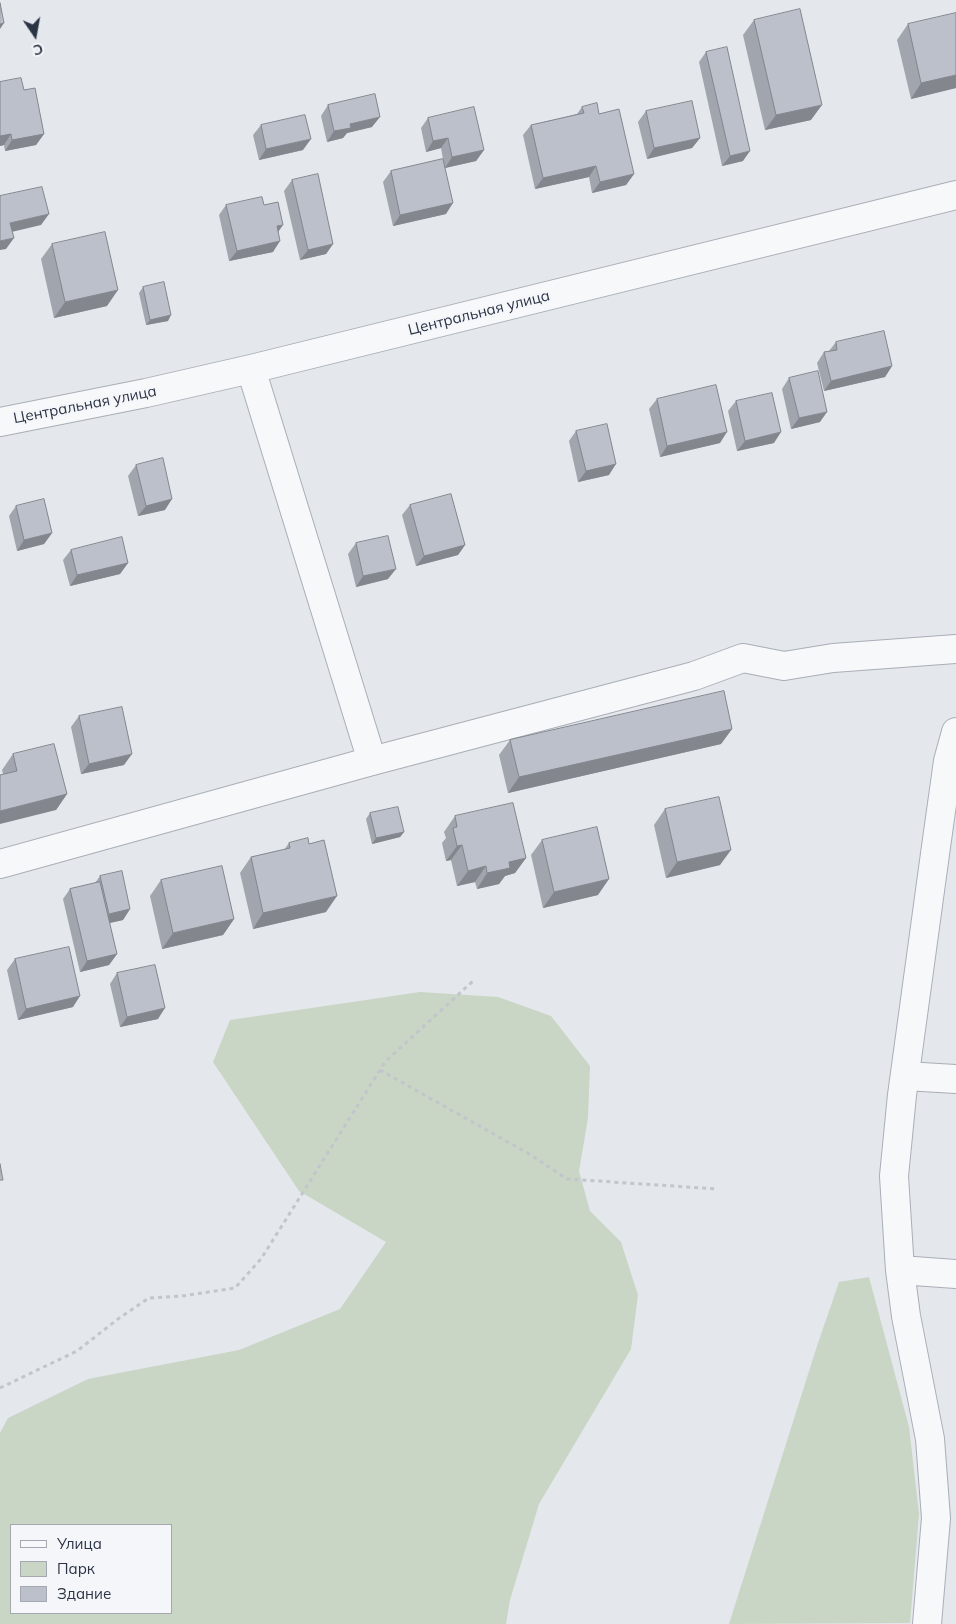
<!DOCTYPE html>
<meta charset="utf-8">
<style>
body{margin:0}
#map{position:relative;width:956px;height:1624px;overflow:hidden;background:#e4e7ec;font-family:Mulish,sans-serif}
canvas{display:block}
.legend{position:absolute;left:10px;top:1524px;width:162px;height:90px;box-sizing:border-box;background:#f4f6f9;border:1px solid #a4a8b1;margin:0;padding:6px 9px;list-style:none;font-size:15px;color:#2b3445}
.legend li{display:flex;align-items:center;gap:10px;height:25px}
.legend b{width:25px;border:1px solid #a4a8b1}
.north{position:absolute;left:10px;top:10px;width:50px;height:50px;-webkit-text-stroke:4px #f4f6f9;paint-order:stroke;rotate:168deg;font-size:14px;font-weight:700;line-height:20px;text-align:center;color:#2b3445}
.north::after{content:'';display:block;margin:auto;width:18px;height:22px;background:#2b3445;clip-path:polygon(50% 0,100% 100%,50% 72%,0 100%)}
</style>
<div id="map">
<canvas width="956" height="1624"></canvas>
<ul class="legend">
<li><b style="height:6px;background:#f7f8fa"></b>Улица</li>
<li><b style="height:14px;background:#c9d6c5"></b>Парк</li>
<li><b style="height:14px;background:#bbc0ca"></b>Здание</li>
</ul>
<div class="north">С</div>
</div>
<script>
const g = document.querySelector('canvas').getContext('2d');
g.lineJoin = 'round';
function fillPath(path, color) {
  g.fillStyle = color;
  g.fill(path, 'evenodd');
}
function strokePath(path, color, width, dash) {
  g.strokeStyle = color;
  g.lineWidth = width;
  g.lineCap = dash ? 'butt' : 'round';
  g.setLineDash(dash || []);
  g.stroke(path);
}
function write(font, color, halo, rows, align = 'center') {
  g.font = font + ' Mulish,sans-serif';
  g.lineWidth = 4;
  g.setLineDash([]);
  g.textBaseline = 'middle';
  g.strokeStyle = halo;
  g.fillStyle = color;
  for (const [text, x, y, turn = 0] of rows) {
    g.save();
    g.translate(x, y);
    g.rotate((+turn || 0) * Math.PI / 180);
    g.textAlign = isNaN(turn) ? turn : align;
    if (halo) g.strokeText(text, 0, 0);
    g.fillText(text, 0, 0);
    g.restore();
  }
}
fillPath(new Path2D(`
 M 420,992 L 498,997 L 551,1016 L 590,1066 L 588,1118 L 579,1171 L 590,1211 L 621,1242 L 638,1295 L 631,1349 L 539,1504 L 510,1600 L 506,1624 L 0,1624 L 0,1433 L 8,1418 L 88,1379 L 239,1350 L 340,1309 L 386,1242 L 299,1191 L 213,1062 L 230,1020 ZM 171,1525 L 171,1613 L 11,1613 L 11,1525 Z
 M 869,1277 L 909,1427 L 919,1514 L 910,1623 L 729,1624 L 816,1349 L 839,1282 Z`), '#c9d6c5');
const minor = new Path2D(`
 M 251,369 L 372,761
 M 0,422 L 146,393 L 251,369 L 956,195
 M 0,864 L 372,761 L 694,676 L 743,658 L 784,666 L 833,658 L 956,649
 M 905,1076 L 956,1079
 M 900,1270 L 956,1274
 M 927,1624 L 936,1518 L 930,1439 L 906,1316 L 900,1270 L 894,1176 L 902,1095 L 935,854 L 948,761 L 956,732`);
strokePath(minor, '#a9aeb7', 30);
strokePath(new Path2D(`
 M 380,1070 L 531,1155 L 567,1179 L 718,1189
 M 0,1388 L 77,1351 L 118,1319 L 149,1298 L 182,1296 L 235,1288 L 261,1259 L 385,1062 L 473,981`), '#c2c5cb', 3, [4, 4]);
strokePath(minor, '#f7f8fa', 28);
fillPath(new Path2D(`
 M 754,20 L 811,120 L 765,130 L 743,35 Z
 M 908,24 L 956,88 L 911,99 L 897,40 Z
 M 706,52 L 743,161 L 722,166 L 699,62 Z
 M 0,82 L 24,90 L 44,134 L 36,145 L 5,151 L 4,145 L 0,146 Z
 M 328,105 L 372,127 L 347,133 L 343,138 L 327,142 L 321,116 Z
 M 582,107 L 599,114 L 634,174 L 626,185 L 592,193 L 589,177 L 535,189 L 523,135 L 531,125 L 577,114 Z
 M 646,111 L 700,138 L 692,148 L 647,159 L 638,122 Z
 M 428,118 L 484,150 L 476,161 L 445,168 L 446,214 L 393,226 L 383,182 L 391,171 L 443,159 L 441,148 L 426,152 L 421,128 Z
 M 261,125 L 303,150 L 259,160 L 253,135 Z
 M 292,180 L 333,244 L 326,254 L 300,260 L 284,191 Z
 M 226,205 L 264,205 L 278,232 L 273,252 L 229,261 L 219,215 Z
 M 52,244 L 107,306 L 54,318 L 41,259 Z
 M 143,287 L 168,321 L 146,325 L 139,293 Z
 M 836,342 L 892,366 L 885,377 L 824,391 L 817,363 L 824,352 L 829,351 Z
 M 789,378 L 820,422 L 791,429 L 782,389 Z
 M 657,399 L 720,443 L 660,457 L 649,409 Z
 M 736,401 L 774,443 L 737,451 L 728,411 Z
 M 576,431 L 609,475 L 578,482 L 569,441 Z
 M 136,465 L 165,510 L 138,516 L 128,476 Z
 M 410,505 L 465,545 L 458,555 L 416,566 L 402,515 Z
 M 16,506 L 52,533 L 44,544 L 17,551 L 9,516 Z
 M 356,543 L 388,579 L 356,587 L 348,554 Z
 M 71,550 L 128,563 L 120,574 L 70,586 L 63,560 Z
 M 79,716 L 124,765 L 81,774 L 71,727 Z
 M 732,729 L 721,744 L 508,793 L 499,755 L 510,740 Z
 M 13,754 L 67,794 L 56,810 L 3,774 L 2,770 Z
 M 665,809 L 720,865 L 666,878 L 654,825 Z
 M 370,813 L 404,832 L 400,837 L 372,844 L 366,819 Z
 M 455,816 L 526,858 L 515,873 L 505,876 L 499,884 L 477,889 L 475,882 L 457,886 L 451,860 L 446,861 L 442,843 L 446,838 L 444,832 Z
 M 542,840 L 598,895 L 543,908 L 531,855 Z
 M 289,843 L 309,844 L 326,912 L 253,929 L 240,873 L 251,857 L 284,850 Z
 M 100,876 L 130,909 L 123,920 L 109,923 L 117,954 L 109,965 L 80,972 L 63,899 L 70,889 L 95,883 Z
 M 161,880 L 234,919 L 223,935 L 162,949 L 150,896 Z
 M 15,959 L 73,1007 L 18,1020 L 7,970 Z
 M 117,973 L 158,1019 L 120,1027 L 110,984 Z`), '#a1a5ae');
fillPath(new Path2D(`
 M 4,23 L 0,29 L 0,24 Z
 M 956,75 L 956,88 L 911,99 L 921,83 Z
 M 822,105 L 811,120 L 765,130 L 776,115 Z
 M 380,117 L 372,127 L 347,133 L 343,138 L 327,142 L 334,131 L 350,124 Z
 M 11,134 L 4,145 L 0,146 L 0,136 Z
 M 44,134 L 36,145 L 5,151 L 12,140 Z
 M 448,138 L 441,148 L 426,152 L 433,141 Z
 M 700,138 L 692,148 L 647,159 L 654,148 Z
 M 311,139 L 303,150 L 259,160 L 266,149 Z
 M 484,150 L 476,161 L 445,168 L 452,157 Z
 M 750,151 L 743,161 L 722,166 L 730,156 Z
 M 596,166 L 589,177 L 535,189 L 543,178 Z
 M 634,174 L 626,185 L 592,193 L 600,182 Z
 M 453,203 L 446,214 L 393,226 L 400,215 Z
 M 49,214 L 41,225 L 3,234 L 10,223 Z
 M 283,225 L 276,235 L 277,226 Z
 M 14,238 L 6,249 L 0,250 L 0,241 Z
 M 280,241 L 273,252 L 229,261 L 237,251 Z
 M 333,244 L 326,254 L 300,260 L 308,250 Z
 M 118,290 L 107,306 L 54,318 L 65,302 Z
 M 171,315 L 168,321 L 146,325 L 150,320 Z
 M 892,366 L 885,377 L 824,391 L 831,381 Z
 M 827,412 L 820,422 L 791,429 L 799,418 Z
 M 727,432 L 720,443 L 660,457 L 667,446 Z
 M 781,432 L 774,443 L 737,451 L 745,441 Z
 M 616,464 L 609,475 L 578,482 L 586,471 Z
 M 172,499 L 165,510 L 138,516 L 146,506 Z
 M 52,533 L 44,544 L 17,551 L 24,540 Z
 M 465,545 L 458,555 L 416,566 L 424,556 Z
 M 128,563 L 120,574 L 70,586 L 77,575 Z
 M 396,569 L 388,579 L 356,587 L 363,576 Z
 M 732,729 L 721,744 L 508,793 L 519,777 Z
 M 132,754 L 124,765 L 81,774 L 89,764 Z
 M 67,794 L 56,810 L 0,824 L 0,811 Z
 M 404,832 L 400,837 L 372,844 L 376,838 Z
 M 462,845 L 451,860 L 446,861 L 457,846 Z
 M 731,850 L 720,865 L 666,878 L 677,862 Z
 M 526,858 L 515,873 L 505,876 L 499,884 L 477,889 L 487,873 L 509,862 Z
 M 486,866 L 475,882 L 457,886 L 468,871 Z
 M 609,879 L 598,895 L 543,908 L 554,892 Z
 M 337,896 L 326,912 L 253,929 L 263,913 Z
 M 130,909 L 123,920 L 101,925 L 109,914 Z
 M 234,919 L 223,935 L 162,949 L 173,933 Z
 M 117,954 L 109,965 L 80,972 L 87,961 Z
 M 80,996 L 73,1007 L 18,1020 L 26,1009 Z
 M 165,1008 L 158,1019 L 120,1027 L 127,1017 Z`), '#83868d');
const building = new Path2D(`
 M 0,3 L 4,23 L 0,24 Z
 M 800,9 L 822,105 L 776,115 L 754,20 Z
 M 956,13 L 956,75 L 921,83 L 908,24 Z
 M 727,47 L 750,151 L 730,156 L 706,52 Z
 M 21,78 L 24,90 L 35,88 L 44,134 L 12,140 L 11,134 L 0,136 L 0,82 Z
 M 375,94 L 380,117 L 350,124 L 351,128 L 334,131 L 328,105 Z
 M 692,101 L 700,138 L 654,148 L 646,111 Z
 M 597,103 L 599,114 L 619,109 L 634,174 L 600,182 L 596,166 L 543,178 L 531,125 L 584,113 L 582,107 Z
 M 474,107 L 484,150 L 452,157 L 448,138 L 433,141 L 428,118 Z
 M 305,115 L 311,139 L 266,149 L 261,125 Z
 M 443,159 L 453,203 L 400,215 L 391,171 Z
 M 318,174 L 333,244 L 308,250 L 292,180 Z
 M 42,187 L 49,214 L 10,223 L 14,238 L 0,241 L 0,196 Z
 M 262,197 L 264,205 L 278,202 L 283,225 L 277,226 L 280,241 L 237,251 L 226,205 Z
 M 105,232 L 118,290 L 65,302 L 52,244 Z
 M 164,282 L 171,315 L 150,320 L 143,287 Z
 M 884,331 L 892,366 L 831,381 L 824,352 L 837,350 L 836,342 Z
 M 818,371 L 827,412 L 799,418 L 789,378 Z
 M 716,385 L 727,432 L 667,446 L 657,399 Z
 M 772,393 L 781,432 L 745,441 L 736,401 Z
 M 607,424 L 616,464 L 586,471 L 576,431 Z
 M 163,458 L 172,499 L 146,506 L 136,465 Z
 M 451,494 L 465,545 L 424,556 L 410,505 Z
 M 44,499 L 52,533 L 24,540 L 16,506 Z
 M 388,536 L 396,569 L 363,576 L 356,543 Z
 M 122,537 L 128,563 L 77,575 L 71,550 Z
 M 724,691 L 732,729 L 519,777 L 510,740 Z
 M 122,707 L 132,754 L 89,764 L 79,716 Z
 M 54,744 L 67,794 L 0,811 L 0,775 L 17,771 L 13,754 Z
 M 719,797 L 731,850 L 677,862 L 665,809 Z
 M 513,803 L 526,858 L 509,862 L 510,868 L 487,873 L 486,866 L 468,871 L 462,845 L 457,846 L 453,828 L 457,827 L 455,816 Z
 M 398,807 L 404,832 L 376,838 L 370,813 Z
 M 597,827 L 609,879 L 554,892 L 542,840 Z
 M 308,838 L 309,844 L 324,840 L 337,896 L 263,913 L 251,857 L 290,848 L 289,843 Z
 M 222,866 L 234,919 L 173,933 L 161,880 Z
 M 122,871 L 130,909 L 109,914 L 100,876 Z
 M 100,882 L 117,954 L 87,961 L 70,889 Z
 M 69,947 L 80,996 L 26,1009 L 15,959 Z
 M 155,965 L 165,1008 L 127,1017 L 117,973 Z
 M 0,1164 L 3,1180 L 0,1180 Z`);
fillPath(building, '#bbc0ca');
strokePath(building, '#83868d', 1);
write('15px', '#2b3445', '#f4f6f9', [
 ["Центральная улица",479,313,-14],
 ["Центральная улица",85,405,-11]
]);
</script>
